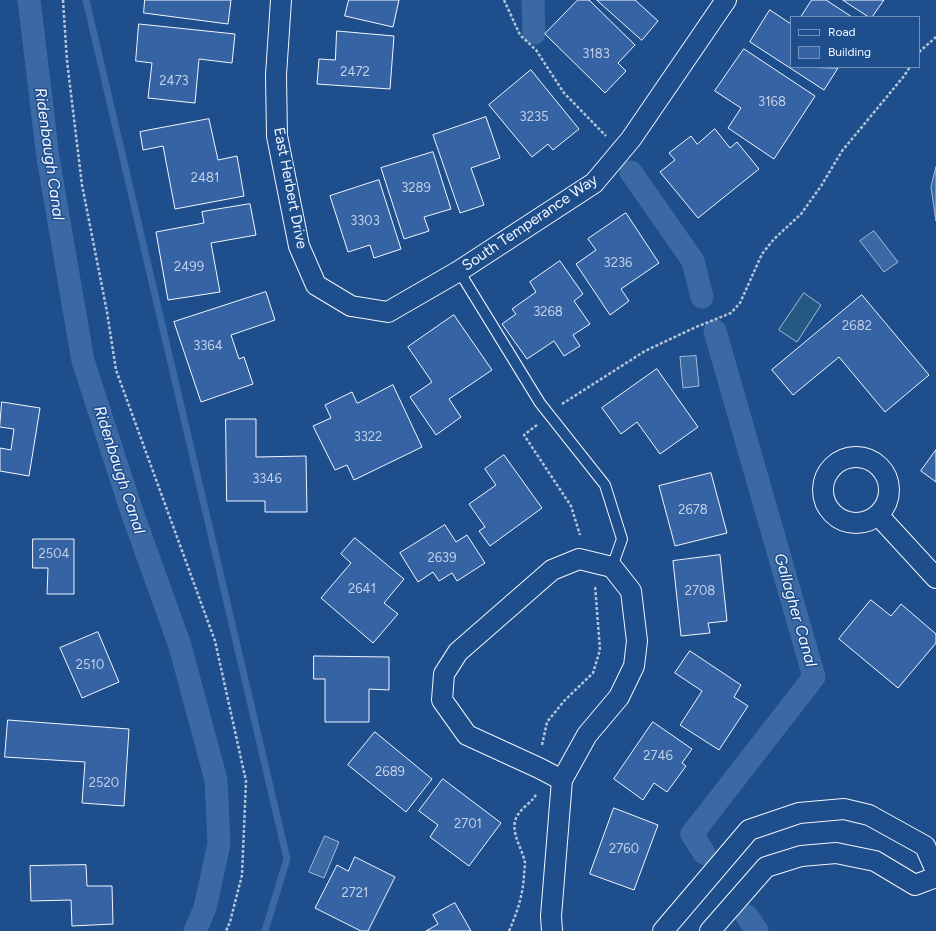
<!DOCTYPE html>
<style>
body{margin:0}
#map{position:relative;width:936px;height:931px;overflow:hidden;background:#1f4e8c;font-family:Figtree,sans-serif}
canvas{display:block}
.legend{position:absolute;left:790px;top:16px;width:130px;height:52px;box-sizing:border-box;background:#1f4e8c;border:1px solid #7391ba;margin:0;padding:5px 7px;list-style:none;font-size:12px;color:#f2f6ff}
.legend li{display:flex;align-items:center;gap:8px;height:20px}
.legend b{width:20px;border:1px solid #7391ba}
</style>
<div id="map">
<canvas width="936" height="931"></canvas>
<ul class="legend">
<li><b style="height:5px;background:#1f4e8c"></b>Road</li>
<li><b style="height:11px;background:#3563a3"></b>Building</li>
</ul>
</div>
<script>
const g = document.querySelector('canvas').getContext('2d');
g.lineJoin = 'round';
function fillPath(path, color) {
  g.fillStyle = color;
  g.fill(path, 'evenodd');
}
function strokePath(path, color, width, dash) {
  g.strokeStyle = color;
  g.lineWidth = width;
  g.lineCap = dash ? 'butt' : 'round';
  g.setLineDash(dash || []);
  g.stroke(path);
}
function write(font, color, halo, rows, align = 'center') {
  g.font = font + ' Figtree,sans-serif';
  g.lineWidth = 3;
  g.setLineDash([]);
  g.textBaseline = 'middle';
  g.strokeStyle = halo;
  g.fillStyle = color;
  for (const [text, x, y, turn = 0] of rows) {
    g.save();
    g.translate(x, y);
    g.rotate((+turn || 0) * Math.PI / 180);
    g.textAlign = isNaN(turn) ? turn : align;
    if (halo) g.strokeText(text, 0, 0);
    g.fillText(text, 0, 0);
    g.restore();
  }
}
const green = new Path2D(`
 M 804,293 L 821,305 L 797,342 L 779,330 Z`);
fillPath(green, '#245a82');
strokePath(green, '#a8bbd7', 1);
const water = new Path2D(`
 M 936,167 L 936,221 L 931,187 Z
 M 874,231 L 898,262 L 884,272 L 860,241 Z
 M 696,356 L 699,386 L 683,388 L 680,357 Z
 M 325,836 L 339,842 L 324,878 L 309,872 Z`);
fillPath(water, '#3b69a3');
strokePath(water, '#a8bbd7', 1);
strokePath(new Path2D(`
 M 86,0 L 287,859 L 265,931`), '#3b69a3', 7);
strokePath(new Path2D(`
 M 29,0 L 48,158 L 83,361 L 132,512 L 180,646 L 216,780 L 219,844 L 205,908 L 195,931
 M 533,0 L 534,33
 M 631,172 L 693,261 L 702,297
 M 704,853 L 692,834 L 814,677 L 715,331
 M 747,916 L 757,931`), '#3b69a3', 23);
const building = new Path2D(`
 M 145,0 L 231,0 L 228,24 L 144,13 Z
 M 349,0 L 399,0 L 393,27 L 345,16 Z
 M 578,0 L 589,0 L 635,45 L 618,63 L 626,71 L 605,93 L 545,34 Z
 M 597,0 L 635,0 L 658,21 L 642,40 Z
 M 812,0 L 826,0 L 852,17 L 801,17 Z
 M 843,0 L 884,0 L 872,17 L 869,17 Z
 M 770,10 L 791,24 L 791,67 L 838,68 L 824,90 L 750,42 Z
 M 139,24 L 235,34 L 232,63 L 199,59 L 195,103 L 148,98 L 152,63 L 136,61 Z
 M 337,31 L 394,36 L 390,89 L 317,84 L 319,59 L 335,60 Z
 M 744,49 L 815,96 L 774,159 L 728,128 L 741,108 L 715,91 Z
 M 531,70 L 579,129 L 553,150 L 548,144 L 532,157 L 489,105 Z
 M 486,117 L 500,158 L 471,168 L 484,205 L 460,213 L 433,135 Z
 M 209,119 L 218,160 L 237,156 L 244,196 L 175,209 L 163,146 L 143,150 L 140,132 Z
 M 715,129 L 730,148 L 737,142 L 759,169 L 698,218 L 660,172 L 675,160 L 669,153 L 691,136 L 697,144 Z
 M 433,152 L 451,209 L 424,217 L 429,231 L 404,239 L 381,168 Z
 M 379,180 L 401,249 L 374,258 L 370,245 L 348,252 L 330,196 Z
 M 250,204 L 256,235 L 211,243 L 220,292 L 168,300 L 156,232 L 204,223 L 202,212 Z
 M 626,213 L 659,263 L 621,289 L 629,301 L 610,315 L 576,264 L 596,250 L 588,239 Z
 M 560,261 L 583,294 L 574,301 L 590,324 L 573,335 L 580,346 L 564,356 L 554,341 L 527,359 L 502,324 L 516,314 L 512,309 L 536,292 L 530,282 Z
 M 266,292 L 275,320 L 231,335 L 239,359 L 244,357 L 253,384 L 201,402 L 174,322 Z
 M 862,295 L 929,375 L 885,412 L 839,357 L 793,395 L 772,370 Z
 M 454,315 L 492,370 L 449,399 L 461,417 L 436,435 L 410,397 L 432,382 L 408,347 Z
 M 657,369 L 698,427 L 660,454 L 637,422 L 621,434 L 602,408 Z
 M 393,385 L 422,447 L 354,480 L 347,465 L 335,470 L 313,426 L 331,418 L 325,405 L 352,392 L 357,403 Z
 M 2,402 L 40,408 L 29,476 L 0,471 L 0,448 L 11,450 L 14,429 L 0,427 Z
 M 226,419 L 256,419 L 256,457 L 306,456 L 307,512 L 265,512 L 265,501 L 227,501 Z
 M 936,450 L 936,482 L 921,471 Z
 M 504,455 L 542,508 L 490,546 L 479,531 L 485,527 L 469,504 L 496,485 L 485,469 Z
 M 711,473 L 727,533 L 675,546 L 659,486 Z
 M 445,525 L 456,542 L 467,535 L 485,563 L 457,581 L 452,573 L 439,581 L 433,572 L 418,582 L 400,553 Z
 M 355,538 L 404,579 L 384,603 L 398,614 L 373,643 L 321,598 L 351,563 L 341,554 Z
 M 33,539 L 74,539 L 74,594 L 47,594 L 48,568 L 33,568 Z
 M 720,555 L 727,621 L 708,623 L 710,633 L 681,636 L 673,561 Z
 M 871,600 L 891,616 L 901,604 L 936,634 L 936,643 L 898,688 L 839,639 Z
 M 98,632 L 119,682 L 82,698 L 60,648 Z
 M 690,651 L 741,685 L 734,697 L 748,706 L 719,750 L 680,725 L 702,691 L 675,673 Z
 M 314,656 L 389,657 L 389,690 L 369,689 L 369,722 L 325,722 L 325,679 L 314,679 Z
 M 8,720 L 129,729 L 124,806 L 82,803 L 85,762 L 5,757 Z
 M 653,722 L 692,749 L 682,763 L 686,766 L 667,792 L 654,783 L 643,800 L 614,779 Z
 M 375,732 L 432,779 L 406,812 L 348,765 Z
 M 443,779 L 501,823 L 469,866 L 430,837 L 438,825 L 419,811 Z
 M 614,808 L 658,825 L 634,890 L 590,874 Z
 M 355,857 L 395,877 L 368,931 L 361,931 L 315,908 L 337,865 L 348,871 Z
 M 86,865 L 87,886 L 112,886 L 113,924 L 72,926 L 71,900 L 31,901 L 30,866 Z
 M 455,903 L 471,931 L 426,931 L 438,924 L 433,915 Z`);
fillPath(building, '#3563a3');
strokePath(building, '#f2f6ff', 1);
const service = new Path2D(`
 M 459,271 L 540,403 L 605,485 L 622,539 L 612,567`);
const minor = new Path2D(`
 M 281,0 L 276,75 L 277,136 L 299,246 L 316,285 L 351,306 L 388,312 L 459,271 L 594,183 L 631,139 L 726,0
 M823 490a33 33 0 1 1 66 0a33 33 0 1 1-66 0Z
 M 878,515 L 936,578
 M 552,931 L 551,916 L 562,780 L 587,735 L 619,697 L 634,666 L 637,641 L 631,591 L 612,567 L 579,559 L 552,570 L 458,652 L 444,674 L 442,700 L 467,735 L 539,768 L 562,780
 M 663,931 L 749,830 L 799,813 L 844,809 L 869,815 L 925,846 L 936,871
 M 710,931 L 766,867 L 801,856 L 836,853 L 875,861 L 915,885 L 936,877`);
strokePath(service, '#f2f6ff', 12);
strokePath(minor, '#f2f6ff', 22);
strokePath(new Path2D(`
 M 63,0 L 67,61 L 82,185 L 107,312 L 116,370 L 215,641 L 246,781 L 242,875 L 230,922 L 226,931
 M 504,0 L 520,35 L 536,50 L 564,93 L 606,136
 M 919,52 L 936,37
 M 562,404 L 645,351 L 696,327 L 731,313 L 740,303 L 762,254 L 774,239 L 801,214 L 821,186 L 842,151 L 904,76 L 910,67
 M 537,425 L 524,435 L 571,506 L 580,535
 M 542,745 L 547,722 L 565,700 L 593,673 L 600,650 L 595,585
 M 509,931 C 517,913 523,895 524,875 C 524,871 525,867 525,863 C 523,850 512,836 515,821 C 519,807 535,802 536,793`), '#b3c4dc', 2.5, [3, 2]);
strokePath(service, '#1f4e8c', 10);
strokePath(minor, '#1f4e8c', 20);
write('13px', '#c3d1e8', null, [
 ["3183",596,54],
 ["2472",355,72],
 ["2473",174,81],
 ["3168",772,102],
 ["3235",534,117],
 ["2481",205,178],
 ["3289",416,188],
 ["3303",365,221],
 ["3236",618,263],
 ["2499",189,267],
 ["3268",548,312],
 ["2682",857,326],
 ["3364",208,346],
 ["3322",368,437],
 ["3346",267,479],
 ["2678",693,510],
 ["2504",54,554],
 ["2639",442,558],
 ["2641",362,589],
 ["2708",700,591],
 ["2510",90,665],
 ["2746",658,756],
 ["2689",390,772],
 ["2520",104,783],
 ["2701",468,824],
 ["2760",624,849],
 ["2721",355,893]
]);
write('15px', '#f2f6ff', '#1f4e8c', [
 ["East Herbert Drive",290,188,79],
 ["South Temperance Way",530,223,-34]
]);
write('italic 16px', '#f2f6ff', '#1f4e8c', [
 ["Ridenbaugh Canal",49,154,82],
 ["Ridenbaugh Canal",119,470,72],
 ["Gallagher Canal",795,610,74]
]);
</script>
